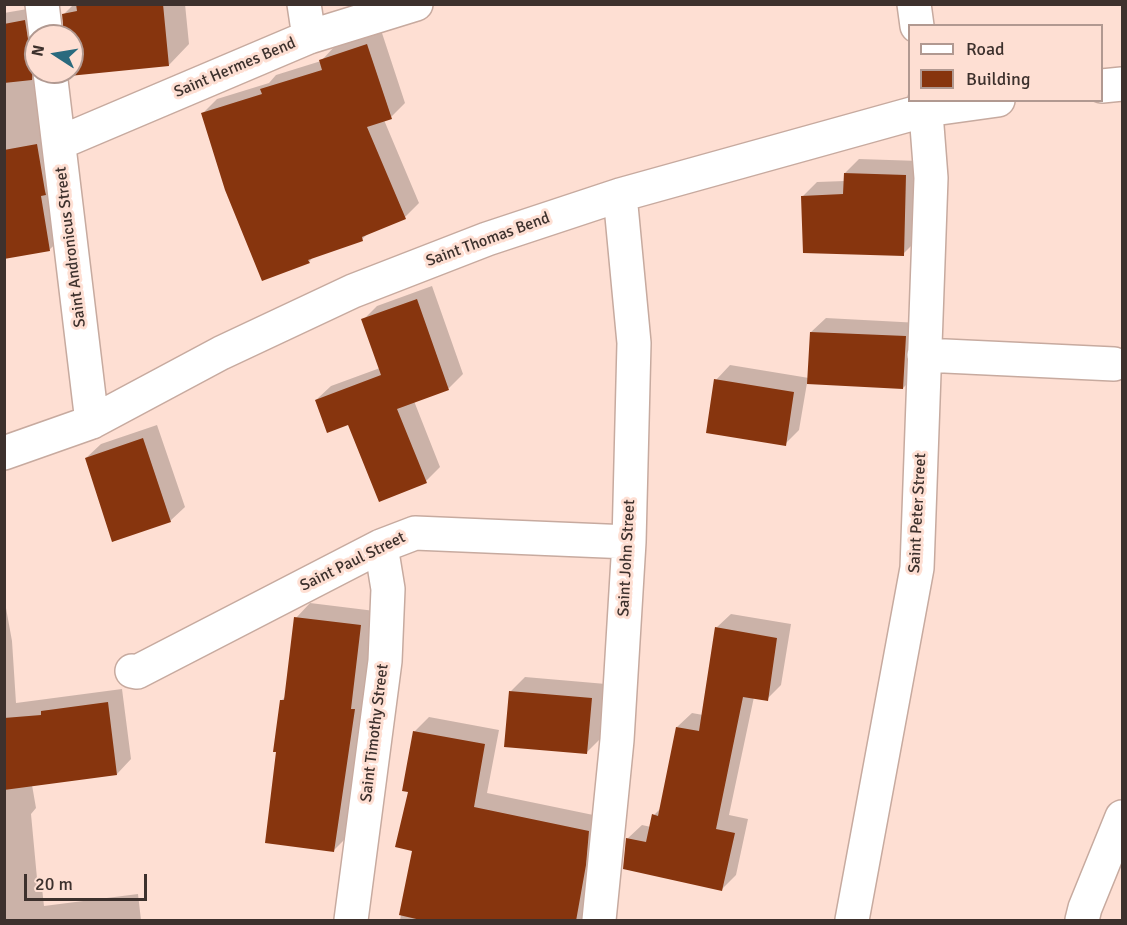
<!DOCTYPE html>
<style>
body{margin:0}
#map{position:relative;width:1127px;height:925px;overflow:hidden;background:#fedfd3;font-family:Signika,sans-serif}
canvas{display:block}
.frame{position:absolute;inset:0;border:6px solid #3d312d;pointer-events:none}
.legend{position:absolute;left:908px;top:24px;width:195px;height:78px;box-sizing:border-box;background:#fedfd3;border:2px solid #b19991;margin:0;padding:8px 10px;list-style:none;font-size:18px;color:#3d312d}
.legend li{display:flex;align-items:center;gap:12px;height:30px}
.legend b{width:30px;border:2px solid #b19991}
.north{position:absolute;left:24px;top:24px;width:60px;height:60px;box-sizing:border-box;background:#fedfd3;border:2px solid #b19991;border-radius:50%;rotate:282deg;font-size:16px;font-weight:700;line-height:24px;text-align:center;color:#3d312d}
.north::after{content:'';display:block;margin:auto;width:21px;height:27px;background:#2a6a7e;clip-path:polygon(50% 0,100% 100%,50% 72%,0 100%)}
.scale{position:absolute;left:24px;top:874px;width:123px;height:27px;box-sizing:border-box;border:3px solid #3d312d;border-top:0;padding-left:8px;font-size:18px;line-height:21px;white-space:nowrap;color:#3d312d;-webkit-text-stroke:4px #fedfd3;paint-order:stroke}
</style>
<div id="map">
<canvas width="1127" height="925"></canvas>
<div class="frame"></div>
<ul class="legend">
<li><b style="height:8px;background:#fff"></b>Road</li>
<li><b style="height:16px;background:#87350e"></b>Building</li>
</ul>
<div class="north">N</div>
<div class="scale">20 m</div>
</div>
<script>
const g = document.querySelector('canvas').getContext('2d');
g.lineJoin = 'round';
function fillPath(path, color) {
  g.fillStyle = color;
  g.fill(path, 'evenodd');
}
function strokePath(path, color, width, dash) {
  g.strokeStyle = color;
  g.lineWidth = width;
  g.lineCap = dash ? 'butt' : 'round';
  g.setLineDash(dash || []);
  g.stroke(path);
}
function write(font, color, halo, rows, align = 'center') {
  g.font = font + ' Signika,sans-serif';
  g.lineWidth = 6;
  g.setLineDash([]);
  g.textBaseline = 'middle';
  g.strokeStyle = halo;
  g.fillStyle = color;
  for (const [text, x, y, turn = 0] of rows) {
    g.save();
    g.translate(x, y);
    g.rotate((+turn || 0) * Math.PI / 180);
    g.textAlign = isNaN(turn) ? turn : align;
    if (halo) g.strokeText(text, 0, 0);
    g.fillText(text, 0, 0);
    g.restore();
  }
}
fillPath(new Path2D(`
 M 74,4 L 185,4 L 189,44 L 169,65 L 70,74 L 72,36 L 66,36 L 64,14 Z
 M 39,7 L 36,36 L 36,72 L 64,236 L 49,250 L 4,257 L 4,13 Z
 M 381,30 L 405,103 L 391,117 L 384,120 L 419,203 L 405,217 L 370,232 L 362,239 L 314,256 L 309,262 L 203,113 L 217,99 L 269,83 L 276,75 L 321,61 L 335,46 Z
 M 859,159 L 920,161 L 917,240 L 903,254 L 803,196 L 817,182 L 845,181 L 845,173 Z
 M 432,286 L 463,374 L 449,388 L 414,401 L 440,467 L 426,481 L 316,400 L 331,386 L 380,368 L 363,320 L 377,306 Z
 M 826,318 L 920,323 L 917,374 L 903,388 L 807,383 L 799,430 L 785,444 L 716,380 L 730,365 L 809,378 L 811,332 Z
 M 157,425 L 185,507 L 170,521 L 86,458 L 101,444 Z
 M 4,597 L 12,641 L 16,703 L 122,689 L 131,759 L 117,774 L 32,785 L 36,808 L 31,814 L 38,889 L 42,888 L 44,906 L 138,894 L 141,920 L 4,920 Z
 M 310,603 L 375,611 L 348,836 L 334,850 L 278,751 L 281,701 L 286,696 L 296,618 Z
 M 731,614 L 791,624 L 781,685 L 767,699 L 754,697 L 729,815 L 748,819 L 736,875 L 722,889 L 627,839 L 642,825 L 651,827 L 654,815 L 661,808 L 677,727 L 692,713 L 703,715 L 716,628 Z
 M 525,677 L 606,684 L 601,738 L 587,752 L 510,692 Z
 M 429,717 L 499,730 L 487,793 L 603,817 L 587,920 L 400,920 L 414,850 L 410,791 L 414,732 Z`), '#0003');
fillPath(new Path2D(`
 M 76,4 L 163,4 L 169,66 L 69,76 L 69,72 L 72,72 L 72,36 L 64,36 L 62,14 L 77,11 Z
 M 25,20 L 28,39 L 31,47 L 36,51 L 32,80 L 4,83 L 4,24 Z
 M 367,44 L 392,119 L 367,127 L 406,219 L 362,237 L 363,241 L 308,260 L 310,263 L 262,281 L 225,190 L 201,113 L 262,94 L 260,89 L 322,70 L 319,60 Z
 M 37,144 L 45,191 L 46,195 L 41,196 L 50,251 L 4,259 L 4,150 Z
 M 844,173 L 906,175 L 904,256 L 803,253 L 801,196 L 843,194 Z
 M 417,299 L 449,390 L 397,409 L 427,483 L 379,502 L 348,425 L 327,433 L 315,400 L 381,375 L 361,319 Z
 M 810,332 L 906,336 L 903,389 L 807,384 Z
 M 714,379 L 794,392 L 786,446 L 706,433 Z
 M 143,438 L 171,522 L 112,542 L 85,458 Z
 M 294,617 L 361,625 L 351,709 L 355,709 L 334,852 L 265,843 L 276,752 L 273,752 L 280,700 L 284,700 Z
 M 715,627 L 777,638 L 768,701 L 743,697 L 716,829 L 735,833 L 722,891 L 623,869 L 626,838 L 646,842 L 652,814 L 658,816 L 676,727 L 699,731 Z
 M 509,691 L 592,698 L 587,754 L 504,747 Z
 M 108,702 L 117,775 L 4,790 L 4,718 L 41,715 L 41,711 Z
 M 413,731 L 485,744 L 474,807 L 589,831 L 586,865 L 576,921 L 425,921 L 399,915 L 412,851 L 395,847 L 408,792 L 402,791 Z`), '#87350e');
const street = new Path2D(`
 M 42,4 L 46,36
 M 304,4 L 309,37
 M 914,4 L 917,26
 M 50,72 L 92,422
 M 1102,86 L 1122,84
 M 59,143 L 309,37 L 416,4
 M 924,355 L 1114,364
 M 4,453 L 92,422 L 221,353 L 353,291 L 487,239 L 620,195 L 926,110 L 998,100
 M 132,671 L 137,672 L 381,546 L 415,533 L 629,542
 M 351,920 L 385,661 L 388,589 L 381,546
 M 599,920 L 617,740 L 629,542 L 634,343 L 620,195
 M 852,920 L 917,568 L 931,178 L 925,100`);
const secondary = new Path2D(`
 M 1082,920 L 1085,908 L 1122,817`);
strokePath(street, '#c7aa9f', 36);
strokePath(secondary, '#c7aa9f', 36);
strokePath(street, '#fff', 33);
strokePath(secondary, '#fff', 33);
write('16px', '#3d312d', '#fedfd3', [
 ["Saint Hermes Bend",235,68,-23],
 ["Saint Thomas Bend",488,240,-20],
 ["Saint Andronicus Street",71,247,-97],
 ["Saint Peter Street",918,513,-87],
 ["Saint John Street",627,558,-87],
 ["Saint Paul Street",353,562,-26],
 ["Saint Timothy Street",375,733,-83]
]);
</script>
